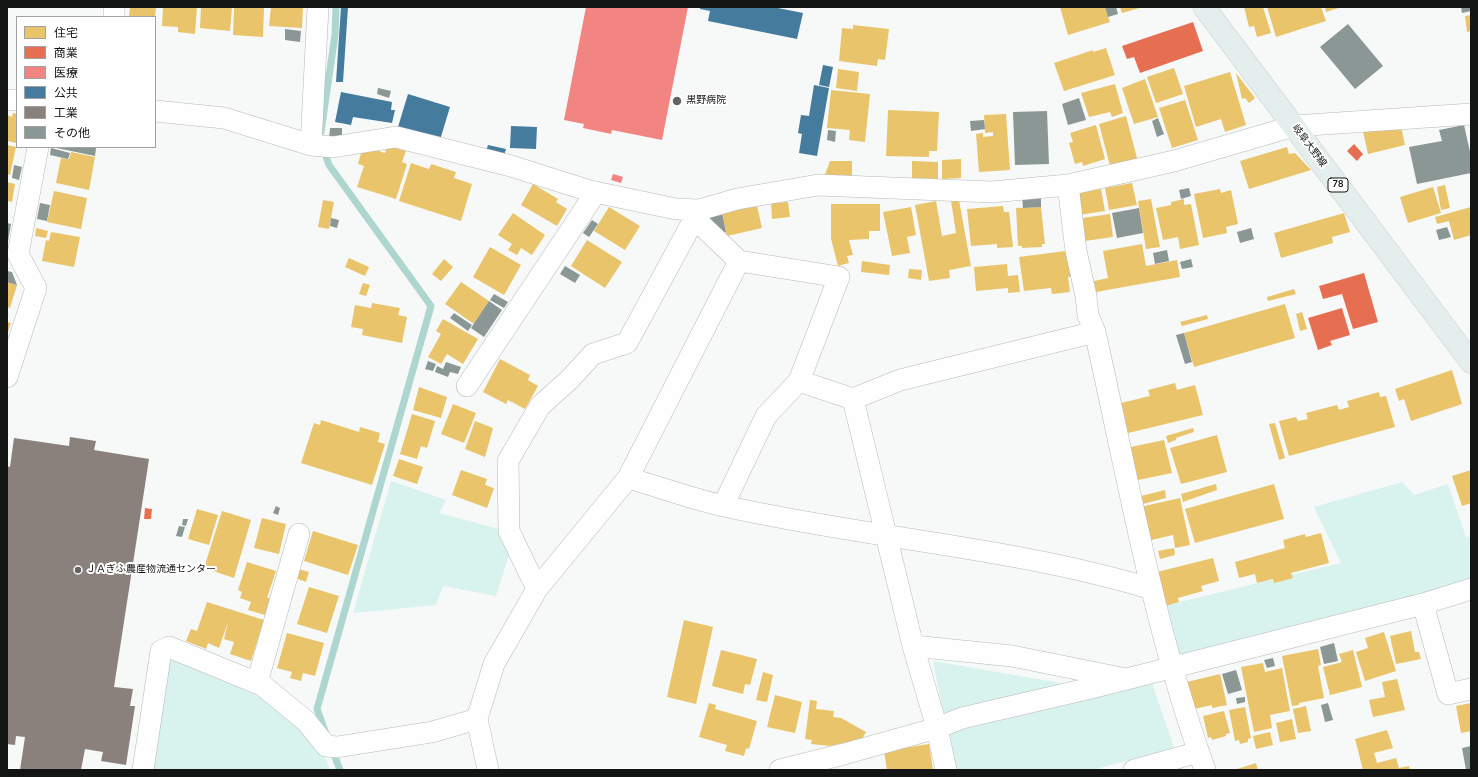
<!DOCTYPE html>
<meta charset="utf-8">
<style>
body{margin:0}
#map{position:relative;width:1478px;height:777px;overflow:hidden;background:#f6f9f8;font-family:"Nunito Sans","Noto Sans JP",sans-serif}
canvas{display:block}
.frame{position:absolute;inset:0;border:8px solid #131514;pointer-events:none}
.legend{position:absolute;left:16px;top:16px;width:140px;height:132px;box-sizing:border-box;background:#fff;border:1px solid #a1a1a1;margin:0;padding:5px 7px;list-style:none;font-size:12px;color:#131514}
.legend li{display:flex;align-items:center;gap:8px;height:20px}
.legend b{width:20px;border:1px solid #a1a1a1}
</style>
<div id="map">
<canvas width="1478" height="777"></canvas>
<div class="frame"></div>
<ul class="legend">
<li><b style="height:11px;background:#e9c46a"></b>住宅</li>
<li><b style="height:11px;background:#e76f51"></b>商業</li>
<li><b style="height:11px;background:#f28482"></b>医療</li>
<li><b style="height:11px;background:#457b9d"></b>公共</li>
<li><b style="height:11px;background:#8a817c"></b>工業</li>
<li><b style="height:11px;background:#8a9795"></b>その他</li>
</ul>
</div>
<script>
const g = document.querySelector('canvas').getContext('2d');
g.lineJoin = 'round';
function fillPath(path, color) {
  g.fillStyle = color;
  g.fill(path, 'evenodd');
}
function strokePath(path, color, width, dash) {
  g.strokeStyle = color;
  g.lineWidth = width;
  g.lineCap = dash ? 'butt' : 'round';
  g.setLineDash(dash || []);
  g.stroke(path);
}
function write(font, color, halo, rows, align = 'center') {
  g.font = font + ' "Nunito Sans","Noto Sans JP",sans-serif';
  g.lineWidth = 4;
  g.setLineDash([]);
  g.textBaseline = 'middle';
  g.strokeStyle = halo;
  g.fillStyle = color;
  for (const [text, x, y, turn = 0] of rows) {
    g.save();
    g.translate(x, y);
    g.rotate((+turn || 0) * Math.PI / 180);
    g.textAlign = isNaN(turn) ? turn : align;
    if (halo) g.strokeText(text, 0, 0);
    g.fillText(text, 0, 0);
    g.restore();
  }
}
fillPath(new Path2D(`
 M 391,481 L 446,500 L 439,513 L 499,529 L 510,551 L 496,596 L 443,586 L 436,605 L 353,613 Z
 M 1402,482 L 1414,495 L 1448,484 L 1466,537 L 1471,536 L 1471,580 L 1176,659 L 1163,606 L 1341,563 L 1314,507 Z
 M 171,657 L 266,700 L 297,724 L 322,750 L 330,770 L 152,770 L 163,667 Z
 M 933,661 L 1061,683 L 1064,693 L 945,721 Z
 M 1151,680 L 1174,748 L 1092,770 L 954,770 L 945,734 Z`), '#d8f2ee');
fillPath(new Path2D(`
 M 130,7 L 156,7 L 155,17 L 129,17 Z
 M 163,7 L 197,7 L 195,34 L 178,32 L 178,27 L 162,26 Z
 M 201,7 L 232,7 L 230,31 L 200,28 Z
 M 234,7 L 264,7 L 263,37 L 233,35 Z
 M 271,7 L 303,7 L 302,28 L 269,26 Z
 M 1060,7 L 1105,7 L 1110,22 L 1068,35 Z
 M 1120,7 L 1143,7 L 1122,13 Z
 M 1244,7 L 1263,7 L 1271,33 L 1257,37 L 1254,26 L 1249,27 Z
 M 1267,7 L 1321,7 L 1326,21 L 1276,37 Z
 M 1325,7 L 1342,7 L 1326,12 Z
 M 1471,15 L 1471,31 L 1467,32 L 1465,16 Z
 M 853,25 L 889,29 L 885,60 L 878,59 L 877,66 L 839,61 L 842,28 L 853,29 Z
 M 1106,48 L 1115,75 L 1064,91 L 1054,63 L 1093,50 L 1093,52 Z
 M 1174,68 L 1183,94 L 1156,103 L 1147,77 Z
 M 838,69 L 859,72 L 857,91 L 836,88 Z
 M 1230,72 L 1246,125 L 1225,132 L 1221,119 L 1196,127 L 1184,86 Z
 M 1236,73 L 1255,98 L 1249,103 L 1245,98 L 1242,99 Z
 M 1145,79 L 1158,117 L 1134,124 L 1122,88 Z
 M 1115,84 L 1123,113 L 1112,117 L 1110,112 L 1089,117 L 1081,93 Z
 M 831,90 L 870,94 L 865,142 L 849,140 L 850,130 L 827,128 Z
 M 1185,100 L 1198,140 L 1172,148 L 1159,108 Z
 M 888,110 L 939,112 L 937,151 L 929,151 L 929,157 L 886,156 Z
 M 13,113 L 17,114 L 17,143 L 7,141 L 7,115 L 12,117 Z
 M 1006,114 L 1010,170 L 979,172 L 976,134 L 983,133 L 983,137 L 993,136 L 993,132 L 985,133 L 984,115 Z
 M 1126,116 L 1138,162 L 1110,166 L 1099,124 Z
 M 1400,122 L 1405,145 L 1368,154 L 1362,127 Z
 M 1096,125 L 1105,159 L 1083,166 L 1082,162 L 1075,164 L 1069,143 L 1073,142 L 1070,133 Z
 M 7,145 L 16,147 L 10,175 L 7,174 Z
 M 387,145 L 406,151 L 402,162 L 407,164 L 396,199 L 357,187 L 364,166 L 358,164 L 363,146 L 385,153 Z
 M 1287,147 L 1289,154 L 1295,153 L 1311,170 L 1249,189 L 1240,161 Z
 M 71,152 L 95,157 L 89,190 L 56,183 L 61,158 L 69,159 Z
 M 961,159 L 961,178 L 942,179 L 942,160 Z
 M 830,161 L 852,161 L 852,180 L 823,180 Z
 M 912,161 L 938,162 L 938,179 L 912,178 Z
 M 411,163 L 429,169 L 431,164 L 456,172 L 454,178 L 472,184 L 461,221 L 399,201 Z
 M 7,182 L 15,184 L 12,202 L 7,201 Z
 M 1132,183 L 1137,205 L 1109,210 L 1105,188 Z
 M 533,184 L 558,199 L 556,202 L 567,209 L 557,226 L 521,205 Z
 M 1445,185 L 1450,208 L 1441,210 L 1437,187 Z
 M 1433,187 L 1441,213 L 1408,223 L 1400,197 Z
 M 1101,189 L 1105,211 L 1080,215 L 1076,193 Z
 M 1220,189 L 1221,193 L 1231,190 L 1238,224 L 1226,227 L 1227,233 L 1203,238 L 1194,194 Z
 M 54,191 L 87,198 L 81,229 L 47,222 Z
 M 1151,199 L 1160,247 L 1146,249 L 1138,201 Z
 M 1184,199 L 1184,205 L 1191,204 L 1199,245 L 1180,249 L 1178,237 L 1163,240 L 1156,208 L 1171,205 L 1171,202 Z
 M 323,200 L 334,202 L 329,229 L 318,227 Z
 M 959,200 L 971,266 L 949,270 L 950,278 L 929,281 L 915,205 L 936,201 L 942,236 L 956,233 L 951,201 Z
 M 788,202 L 790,217 L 772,219 L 771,203 Z
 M 831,204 L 880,204 L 880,231 L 869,231 L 869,239 L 849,240 L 853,255 L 847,256 L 849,263 L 838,266 L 831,239 Z
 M 757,206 L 762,228 L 727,236 L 722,213 Z
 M 1003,206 L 1004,212 L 1009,212 L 1013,247 L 997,248 L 997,244 L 971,246 L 967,209 Z
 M 609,207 L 640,226 L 625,250 L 594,231 Z
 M 911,207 L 916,235 L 907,237 L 910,253 L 892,256 L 883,212 Z
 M 1041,207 L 1045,244 L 1042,244 L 1042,247 L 1022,248 L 1022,246 L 1018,246 L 1016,208 Z
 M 1471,207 L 1471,235 L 1454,240 L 1449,221 L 1437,224 L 1435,217 Z
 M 513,213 L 545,235 L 532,255 L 521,248 L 517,255 L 508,250 L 512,244 L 498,235 Z
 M 1344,213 L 1350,232 L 1332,237 L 1333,243 L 1281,258 L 1274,233 Z
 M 1110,214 L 1113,237 L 1085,241 L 1082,218 Z
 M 36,228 L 48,231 L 46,238 L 35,236 Z
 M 51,232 L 80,237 L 74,267 L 42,261 L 46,240 L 49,241 Z
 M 587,240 L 622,262 L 605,288 L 571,266 Z
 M 1142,244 L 1146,266 L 1177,260 L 1180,277 L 1096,292 L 1094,281 L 1108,278 L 1103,251 Z
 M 490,247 L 521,265 L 504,295 L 473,277 Z
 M 1073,250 L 1076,276 L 1068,277 L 1070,292 L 1052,294 L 1051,288 L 1024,291 L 1019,257 Z
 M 349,258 L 369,267 L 365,276 L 345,267 Z
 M 444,259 L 453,267 L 441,281 L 432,274 Z
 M 862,261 L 890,265 L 889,275 L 861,272 Z
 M 1007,264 L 1008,276 L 1018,275 L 1020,292 L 1008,293 L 1008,288 L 976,291 L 974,267 Z
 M 909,269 L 922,270 L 921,280 L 908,278 Z
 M 7,282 L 17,285 L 10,308 L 7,307 Z
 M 461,282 L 489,301 L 474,324 L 445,304 Z
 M 363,283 L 370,285 L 366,296 L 359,294 Z
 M 1294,289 L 1296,294 L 1268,301 L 1267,297 Z
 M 372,303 L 400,308 L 398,315 L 407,317 L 402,343 L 362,335 L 363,329 L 351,327 L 355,305 L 371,308 Z
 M 1285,304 L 1295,338 L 1194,367 L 1184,333 Z
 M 1302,312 L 1307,329 L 1300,331 L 1296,314 Z
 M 1207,315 L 1208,319 L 1182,326 L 1180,322 Z
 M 443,319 L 478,339 L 463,364 L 447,354 L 441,364 L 428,357 L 441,334 L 436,331 Z
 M 7,322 L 11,323 L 7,335 Z
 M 500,359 L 530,375 L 528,380 L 538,386 L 525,409 L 508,400 L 506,404 L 483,392 Z
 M 1452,370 L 1462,404 L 1411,421 L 1404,399 L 1399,401 L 1395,389 Z
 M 1175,383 L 1177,390 L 1195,385 L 1203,415 L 1124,434 L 1117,404 L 1150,396 L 1148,390 Z
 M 419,387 L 447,397 L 441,418 L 413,410 Z
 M 1379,392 L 1380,397 L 1386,396 L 1395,427 L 1289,456 L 1279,421 L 1296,417 L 1298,421 L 1308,419 L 1306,413 L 1337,405 L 1339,410 L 1349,407 L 1347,401 Z
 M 453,404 L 476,413 L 464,443 L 441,434 Z
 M 412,414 L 435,421 L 427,448 L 421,446 L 417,459 L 400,454 Z
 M 321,420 L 359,432 L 360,427 L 380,433 L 378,442 L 385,444 L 372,485 L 301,463 L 314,423 L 320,425 Z
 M 475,421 L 493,428 L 485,457 L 465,449 Z
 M 1275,423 L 1285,458 L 1279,460 L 1269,424 Z
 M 1193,428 L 1194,432 L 1176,438 L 1176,440 L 1168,443 L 1166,436 Z
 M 1217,435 L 1227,472 L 1181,484 L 1170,448 Z
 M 1164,440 L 1172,473 L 1133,481 L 1126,448 Z
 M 399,459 L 423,467 L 417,484 L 393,476 Z
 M 461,470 L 487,479 L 485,485 L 494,488 L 487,508 L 452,495 Z
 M 1471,470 L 1471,503 L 1462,506 L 1452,476 Z
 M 1216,484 L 1217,490 L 1183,502 L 1181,494 Z
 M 1274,484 L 1284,519 L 1195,543 L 1185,509 Z
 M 1165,490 L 1166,498 L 1135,506 L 1133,498 Z
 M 1180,498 L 1190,545 L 1175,548 L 1173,535 L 1147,541 L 1140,507 Z
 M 197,509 L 218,515 L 209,545 L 188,539 Z
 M 222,511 L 251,520 L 234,578 L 204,568 Z
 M 262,518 L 286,524 L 279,554 L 254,548 Z
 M 313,531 L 358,545 L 348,575 L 304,561 Z
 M 1321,533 L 1329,563 L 1291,573 L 1293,578 L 1274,583 L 1273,579 L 1257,583 L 1255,574 L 1239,578 L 1235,562 L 1285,548 L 1283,540 L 1305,534 L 1306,537 Z
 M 1174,548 L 1175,555 L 1160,559 L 1158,551 Z
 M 1213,558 L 1219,581 L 1201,586 L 1203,591 L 1178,598 L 1179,602 L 1162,607 L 1153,573 Z
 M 247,562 L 276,571 L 267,598 L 270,598 L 265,615 L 248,610 L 251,602 L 240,598 L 242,592 L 238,590 Z
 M 298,569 L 309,572 L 306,582 L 295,578 Z
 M 309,587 L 339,596 L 327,633 L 297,624 Z
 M 207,602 L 264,620 L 251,661 L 230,654 L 234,642 L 224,639 L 228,622 L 219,648 L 208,643 L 206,649 L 186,641 L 191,629 L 197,631 Z
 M 684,620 L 713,627 L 696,704 L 667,697 Z
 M 1411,631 L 1415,652 L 1419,652 L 1421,659 L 1396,664 L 1390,636 Z
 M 1384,632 L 1396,671 L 1365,681 L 1356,652 L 1368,648 L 1365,638 Z
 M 287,633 L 324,643 L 315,676 L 303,673 L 301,681 L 290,678 L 292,672 L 277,668 Z
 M 1318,649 L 1321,665 L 1318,666 L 1324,698 L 1299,703 L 1299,705 L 1292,706 L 1282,656 Z
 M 721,650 L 757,659 L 750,685 L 745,684 L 743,694 L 712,686 Z
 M 1353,650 L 1362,687 L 1330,695 L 1323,667 L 1342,662 L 1339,654 Z
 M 1263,663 L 1265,672 L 1282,668 L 1290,711 L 1270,715 L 1272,728 L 1254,732 L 1241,667 Z
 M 763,672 L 773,675 L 767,702 L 756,700 Z
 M 1220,674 L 1227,705 L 1212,708 L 1212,705 L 1194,709 L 1187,682 Z
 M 1397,679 L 1405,710 L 1373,717 L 1369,700 L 1385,697 L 1382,682 Z
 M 775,695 L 802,702 L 795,733 L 767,727 Z
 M 810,700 L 817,701 L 816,709 L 834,711 L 833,717 L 841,718 L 866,732 L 862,739 L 830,746 L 811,744 L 812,740 L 805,739 Z
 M 709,703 L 716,705 L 715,709 L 757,721 L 749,749 L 746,748 L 744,756 L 725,751 L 727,745 L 699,737 Z
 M 1471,703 L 1471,731 L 1461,733 L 1456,706 Z
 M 1306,706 L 1311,731 L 1298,733 L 1293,709 Z
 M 1245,707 L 1251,738 L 1248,739 L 1248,742 L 1240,744 L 1239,740 L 1235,741 L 1229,710 Z
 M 1224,711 L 1230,733 L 1226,734 L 1226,736 L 1212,740 L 1211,737 L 1208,738 L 1203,716 Z
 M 1292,719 L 1296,739 L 1280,742 L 1276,723 Z
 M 1387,730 L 1393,748 L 1374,753 L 1377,763 L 1396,758 L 1399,768 L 1409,766 L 1410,770 L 1363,770 L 1355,739 Z
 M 1270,732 L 1273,745 L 1256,749 L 1253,736 Z
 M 929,744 L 933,770 L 887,770 L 884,751 Z
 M 1256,763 L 1258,770 L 1234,770 Z`), '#e9c46a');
fillPath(new Path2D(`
 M 1193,22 L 1203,51 L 1140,73 L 1134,57 L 1127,59 L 1122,46 Z
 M 1354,144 L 1363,154 L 1357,161 L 1347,151 Z
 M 1364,273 L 1378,322 L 1353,329 L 1342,294 L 1323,299 L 1319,286 Z
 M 1342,308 L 1350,335 L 1330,341 L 1332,345 L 1318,350 L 1308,318 Z
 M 145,508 L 152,509 L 151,519 L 144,519 Z`), '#e76f51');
fillPath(new Path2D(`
 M 586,7 L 688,7 L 662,140 L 612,130 L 611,134 L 583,128 L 584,124 L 564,120 Z
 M 613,174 L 623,177 L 621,183 L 611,180 Z`), '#f28482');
fillPath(new Path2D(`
 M 341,7 L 348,7 L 343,82 L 336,82 Z
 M 700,7 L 773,7 L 803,13 L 797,39 L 708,21 L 710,11 L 700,9 Z
 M 823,65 L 833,67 L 829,87 L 819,85 Z
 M 814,85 L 829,88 L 817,156 L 799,153 L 802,134 L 798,133 L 801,115 L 809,116 Z
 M 341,92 L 392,102 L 391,110 L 395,110 L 392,123 L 353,117 L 351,125 L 335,122 Z
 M 408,94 L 450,107 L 440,140 L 398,127 Z
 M 511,126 L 537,127 L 536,149 L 510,148 Z
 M 488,145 L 506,149 L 503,159 L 485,154 Z`), '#457b9d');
fillPath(new Path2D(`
 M 70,437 L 96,441 L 94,450 L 149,459 L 114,687 L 133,689 L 130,706 L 135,706 L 126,765 L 101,761 L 103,752 L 85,749 L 81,770 L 20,770 L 25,737 L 16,736 L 15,745 L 7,744 L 7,466 L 10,467 L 14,438 L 69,446 Z`), '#8a817c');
strokePath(new Path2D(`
 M 321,132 L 335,35 L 336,7
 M 323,148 L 329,165 L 431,306 L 317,709 L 326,734
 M 332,749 L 340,770`), '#aed6d0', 7);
fillPath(new Path2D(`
 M 1105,7 L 1116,7 L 1118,14 L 1108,17 Z
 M 1461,7 L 1471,7 L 1471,11 L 1462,13 Z
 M 1348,24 L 1383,66 L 1355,89 L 1320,47 Z
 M 285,29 L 301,31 L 300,42 L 285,40 Z
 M 378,88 L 391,91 L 389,98 L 377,94 Z
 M 1079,98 L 1086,120 L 1068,125 L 1062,104 Z
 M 1047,111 L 1049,164 L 1015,165 L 1013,112 Z
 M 1158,118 L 1164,134 L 1157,137 L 1152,121 Z
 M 984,120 L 985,129 L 971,131 L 970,121 Z
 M 1464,125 L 1471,156 L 1471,173 L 1417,184 L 1409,147 L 1442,141 L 1439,130 Z
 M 330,128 L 342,128 L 342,140 L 329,139 Z
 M 828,130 L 836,131 L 835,142 L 827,140 Z
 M 52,147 L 93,147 L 96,148 L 95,156 Z
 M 51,148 L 70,153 L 68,159 L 50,155 Z
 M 14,165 L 22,167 L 19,180 L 12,178 Z
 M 1189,188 L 1191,196 L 1181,199 L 1179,190 Z
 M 1041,195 L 1041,207 L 1023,208 L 1022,196 Z
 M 40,203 L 50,205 L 47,221 L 37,219 Z
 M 1139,208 L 1143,233 L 1117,238 L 1112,213 Z
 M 722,213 L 726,232 L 717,234 L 709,216 Z
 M 331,218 L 339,220 L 337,228 L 330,226 Z
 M 592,220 L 598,224 L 589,237 L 583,233 Z
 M 7,223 L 11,224 L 8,241 L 7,241 Z
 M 1447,227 L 1451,237 L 1439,240 L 1436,230 Z
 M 1251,228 L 1254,239 L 1240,243 L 1237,232 Z
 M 1167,250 L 1169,261 L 1155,264 L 1153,253 Z
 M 1191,259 L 1193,267 L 1182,269 L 1180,262 Z
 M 565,266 L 580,275 L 575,283 L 560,274 Z
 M 7,271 L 12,272 L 17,285 L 7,282 Z
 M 494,294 L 508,302 L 504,308 L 490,300 Z
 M 489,301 L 502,310 L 484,337 L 471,328 Z
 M 454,313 L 472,325 L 468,331 L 450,318 Z
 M 1184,333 L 1192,362 L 1185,364 L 1176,335 Z
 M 428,361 L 436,364 L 433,371 L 425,369 Z
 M 446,362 L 461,367 L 458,374 L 450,372 L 448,377 L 435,372 L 437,366 L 443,369 Z
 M 276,506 L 280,508 L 278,515 L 273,513 Z
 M 183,519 L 188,519 L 186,526 L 182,525 Z
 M 179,526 L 185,527 L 182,537 L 176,536 Z
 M 1334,643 L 1338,661 L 1324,664 L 1320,647 Z
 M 1273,658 L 1275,666 L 1267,668 L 1264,660 Z
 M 1236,670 L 1242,690 L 1228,694 L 1222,674 Z
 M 1245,697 L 1245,702 L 1237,704 L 1236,698 Z
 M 1328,703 L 1333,720 L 1325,722 L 1321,705 Z
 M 1471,746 L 1471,770 L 1466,770 L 1462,748 Z`), '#8a9795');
const street = new Path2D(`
 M 114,17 L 114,7
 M 7,100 L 17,100
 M 155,111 L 224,118 L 311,145 L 333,147 L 396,137 L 511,166 L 590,191 L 676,209 L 699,210 L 737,199 L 818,185 L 992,192 L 1068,185 L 1174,161 L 1294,126 L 1471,114
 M 311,145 L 318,7
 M 1068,185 L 1076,251 L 1086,296 L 1088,315 L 1095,332 C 1128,479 1154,629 1205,770
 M 694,218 L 739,261 L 839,277 L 799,381 L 766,416 L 723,506
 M 7,377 L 36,288 L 18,254 L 38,147
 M 799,381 L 853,399 L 900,380 L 1095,332
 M 467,386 L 596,192
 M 853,399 L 913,646 L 1012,656 L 1121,678
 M 628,478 C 660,487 692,499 724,506 C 866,538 1013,547 1152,589
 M 537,589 L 509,531 L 508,461 L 540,406 L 569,380 L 593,354 L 627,343 L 699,210
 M 1423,604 L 1448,694 L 1471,689
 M 913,646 L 937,728 L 946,770
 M 257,683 L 299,534
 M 143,770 L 161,651 L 169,647 L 262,685 L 306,721 L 326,746 L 337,747 L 432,732 L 477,719
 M 488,770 L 477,719 L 494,664 L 537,589 L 628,478 L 739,261
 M 780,770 L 844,754 L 937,728 L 962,718 L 1091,688 L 1423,604 L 1471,589
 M 1134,770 L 1199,752`);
const primary = new Path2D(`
 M 1204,7 L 1471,362`);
strokePath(street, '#b7b9b9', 22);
strokePath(primary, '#d1d2d2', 23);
strokePath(street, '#fefefe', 21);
strokePath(primary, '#e3eeed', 22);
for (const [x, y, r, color] of [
 [677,101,5,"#626564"],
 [78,570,4,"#626564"]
]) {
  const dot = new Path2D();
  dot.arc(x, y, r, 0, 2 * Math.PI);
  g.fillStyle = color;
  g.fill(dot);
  strokePath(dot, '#fff', 1.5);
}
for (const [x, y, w] of [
 [1338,185,20]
]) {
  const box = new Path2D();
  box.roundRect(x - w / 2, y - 7, w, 14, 3);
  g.fillStyle = '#fff';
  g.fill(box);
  strokePath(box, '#131514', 1);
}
write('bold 9px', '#131514', null, [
 ["78",1338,185]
]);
write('10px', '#131514', '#fff', [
 ["黒野病院",686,101],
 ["ＪＡぎふ農産物流通センター",86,570]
], 'left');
write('10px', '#131514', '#fff', [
 ["岐阜大野線",1309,146,53]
]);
</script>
